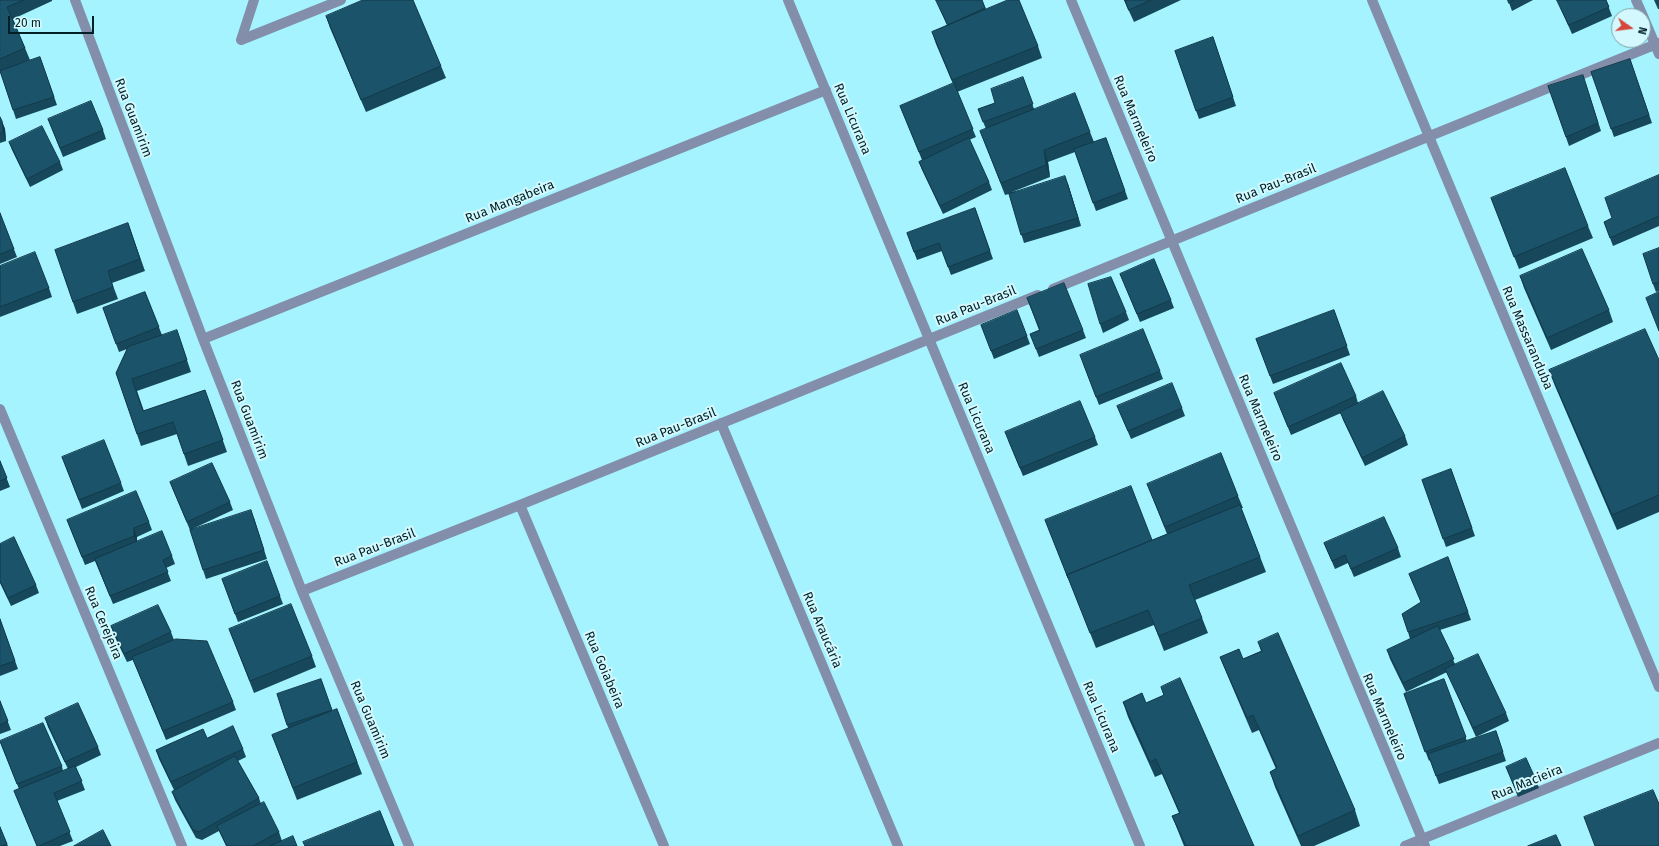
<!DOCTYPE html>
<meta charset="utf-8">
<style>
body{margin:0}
#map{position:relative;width:1659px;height:846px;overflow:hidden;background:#a4f3ff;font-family:"Fira Sans",sans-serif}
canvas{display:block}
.north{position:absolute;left:1611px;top:8px;width:40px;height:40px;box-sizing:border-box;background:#d3f9ff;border:1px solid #7fa2a8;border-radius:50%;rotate:104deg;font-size:11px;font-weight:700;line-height:16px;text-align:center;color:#002025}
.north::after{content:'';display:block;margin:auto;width:14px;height:18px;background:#d5473c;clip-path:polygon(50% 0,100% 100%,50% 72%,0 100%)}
.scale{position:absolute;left:8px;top:16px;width:86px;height:18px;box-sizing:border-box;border:2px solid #002025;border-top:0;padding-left:5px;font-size:12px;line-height:14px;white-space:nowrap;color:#002025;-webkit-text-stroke:3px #d3f9ff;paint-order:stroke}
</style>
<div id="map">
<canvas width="1659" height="846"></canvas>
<div class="north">N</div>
<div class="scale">20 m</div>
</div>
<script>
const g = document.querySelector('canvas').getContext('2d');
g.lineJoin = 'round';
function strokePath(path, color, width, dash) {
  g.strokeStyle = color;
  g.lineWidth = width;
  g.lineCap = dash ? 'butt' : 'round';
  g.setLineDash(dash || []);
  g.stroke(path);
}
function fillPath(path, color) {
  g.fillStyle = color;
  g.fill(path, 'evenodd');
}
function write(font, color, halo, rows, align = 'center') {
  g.font = font + ' "Fira Sans",sans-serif';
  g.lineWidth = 4;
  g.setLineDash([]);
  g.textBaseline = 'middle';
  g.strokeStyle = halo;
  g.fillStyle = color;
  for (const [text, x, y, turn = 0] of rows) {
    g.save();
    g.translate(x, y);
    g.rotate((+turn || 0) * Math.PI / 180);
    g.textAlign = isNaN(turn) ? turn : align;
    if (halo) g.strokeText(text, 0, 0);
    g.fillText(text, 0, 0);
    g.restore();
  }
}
strokePath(new Path2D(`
 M 75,0 L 203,339 L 302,591 L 409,846
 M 788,0 L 1140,846
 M 1071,0 L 1425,846
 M 1372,0 L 1659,687
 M 1636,0 L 1643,16
 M 1643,16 L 1659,54
 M 241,40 L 341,0
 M 241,40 L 254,0
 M 1053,289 L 1659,43
 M 203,339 L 826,90
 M 0,409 L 182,846
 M 721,423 L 898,846
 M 520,505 L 664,846
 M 302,591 L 520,505 L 1038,295
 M 1405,846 L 1659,743`), '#838eaa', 10);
fillPath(new Path2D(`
 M 0,0 L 52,0 L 52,1 L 13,19 L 25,48 L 30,60 L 17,65 L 40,57 L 57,105 L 16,119 L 1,73 L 0,73 Z
 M 936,0 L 982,0 L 986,9 L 1038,46 L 1042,58 L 957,92 L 976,137 L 969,140 L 989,182 L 992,190 L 943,214 L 922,170 L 919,162 L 922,160 L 900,106 L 953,84 L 936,44 L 932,32 L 947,25 Z
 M 1124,0 L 1181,0 L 1134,22 Z
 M 1508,0 L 1533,0 L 1512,11 Z
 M 1557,0 L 1606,0 L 1612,16 L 1572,34 Z
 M 1654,0 L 1659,0 L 1659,9 L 1658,9 Z
 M 326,16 L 441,66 L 446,78 L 366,112 L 330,28 Z
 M 1213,37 L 1236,106 L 1199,119 L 1175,51 Z
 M 1630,59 L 1652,123 L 1614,137 L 1591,72 Z
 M 1023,77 L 1034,109 L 1090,132 L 1094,142 L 1106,138 L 1128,199 L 1096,211 L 1075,152 L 1048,162 L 1050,177 L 1012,192 L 1068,184 L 1081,226 L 1024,243 L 1009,194 L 1005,195 L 980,131 L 986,129 L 978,109 L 995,103 Z
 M 1586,84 L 1601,131 L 1569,146 L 1548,86 Z
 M 0,117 L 5,129 L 6,141 L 0,143 Z
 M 48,119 L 103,130 L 106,139 L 63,157 Z
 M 9,142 L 60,162 L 63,170 L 30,187 L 12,150 Z
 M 1659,176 L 1659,226 L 1613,246 L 1604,222 L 1612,218 Z
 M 1491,198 L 1588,226 L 1593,238 L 1519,269 Z
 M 975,208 L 993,259 L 951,275 L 942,251 L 917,260 L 907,233 Z
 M 0,213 L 17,257 L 0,264 Z
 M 128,223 L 145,271 L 112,283 L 118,299 L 77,314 L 55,250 Z
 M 1659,248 L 1659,291 L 1656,292 L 1653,284 Z
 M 0,266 L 49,288 L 52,297 L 0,317 Z
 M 1120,274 L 1171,300 L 1174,308 L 1140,322 Z
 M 1520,276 L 1609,310 L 1613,322 L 1551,350 L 1524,288 Z
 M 145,292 L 162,335 L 181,342 L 191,372 L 137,391 L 144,411 L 205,390 L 227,452 L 188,466 L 177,434 L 141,446 L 116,373 L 127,349 L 119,352 L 103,308 Z
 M 1027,298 L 1083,330 L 1086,338 L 1039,357 L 1030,334 L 1039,330 Z
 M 1334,310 L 1350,355 L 1273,384 L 1256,339 Z
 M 1126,312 L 1129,320 L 1103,333 L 1100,324 Z
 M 981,325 L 1027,336 L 1030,344 L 994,359 Z
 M 1659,360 L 1659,512 L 1617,530 L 1555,386 L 1549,370 Z
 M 1083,363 L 1160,371 L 1163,379 L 1099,405 Z
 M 1274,393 L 1356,396 L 1358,403 L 1405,436 L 1408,445 L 1365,466 L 1343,420 L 1341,413 L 1291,435 Z
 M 1117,406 L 1182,408 L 1185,416 L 1131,439 Z
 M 1095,437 L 1098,445 L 1023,476 L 1008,440 Z
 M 62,457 L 121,483 L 124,491 L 82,509 Z
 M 0,461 L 10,487 L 0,491 Z
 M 1451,469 L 1475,536 L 1446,547 L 1422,480 Z
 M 170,482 L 230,502 L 233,510 L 192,529 L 254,518 L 267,559 L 206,579 L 190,530 L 173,490 Z
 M 1147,484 L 1238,496 L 1243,508 L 1241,508 L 1266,572 L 1195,600 L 1208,633 L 1164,651 L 1154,625 L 1096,648 L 1045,520 L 1152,540 L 1167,534 Z
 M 67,520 L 149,522 L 152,530 L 137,537 L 137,541 L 172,556 L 175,564 L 166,568 L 171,581 L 113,604 L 95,561 L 85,565 Z
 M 1324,543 L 1398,548 L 1401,557 L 1354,577 L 1348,563 L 1335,569 Z
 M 0,544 L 36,585 L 39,593 L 11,606 L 0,583 Z
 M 1448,557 L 1471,620 L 1440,630 L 1455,664 L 1506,713 L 1509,721 L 1476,737 L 1447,672 L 1406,692 L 1390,659 L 1387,650 L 1410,639 L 1408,632 L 1421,602 L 1409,574 Z
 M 222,579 L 280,596 L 283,604 L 238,622 Z
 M 0,619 L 18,669 L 0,676 Z
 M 111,626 L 171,632 L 174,640 L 233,702 L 236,710 L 166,740 L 133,660 L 127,662 L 114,635 Z
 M 229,629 L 312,656 L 316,667 L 254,693 Z
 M 1258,642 L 1355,810 L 1360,826 L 1314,846 L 1301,846 L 1275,787 L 1270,772 L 1276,769 L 1259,730 L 1252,733 L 1226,672 L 1220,657 L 1243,659 L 1261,651 Z
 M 321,679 L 332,711 L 337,709 L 362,774 L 297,800 L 272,735 L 288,728 L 277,694 Z
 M 1444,679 L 1467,741 L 1496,731 L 1506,761 L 1439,784 L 1430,760 L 1429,761 L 1404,694 Z
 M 1161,687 L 1254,846 L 1184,846 L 1172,816 L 1179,813 L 1162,774 L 1155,777 L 1128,717 L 1123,702 L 1146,703 L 1164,696 Z
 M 0,701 L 11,730 L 0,734 Z
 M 45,718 L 98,747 L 101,755 L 76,767 L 85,790 L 57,801 L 73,841 L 60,846 L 37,846 L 14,791 L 19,789 L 0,742 L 62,766 L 63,771 L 68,769 L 48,727 Z
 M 207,738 L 243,749 L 246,757 L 238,761 L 259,798 L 261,804 L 279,832 L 282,841 L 297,846 L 226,846 L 219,831 L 202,840 L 196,838 L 175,800 L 172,792 L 174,790 L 159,759 L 156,750 Z
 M 1506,767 L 1536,780 L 1539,788 L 1518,797 Z
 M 0,827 L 8,846 L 0,846 Z`), '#16475b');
fillPath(new Path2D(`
 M 2,121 L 5,129 L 6,141 L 3,132 Z
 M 1044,150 L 1048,162 L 1050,177 L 1046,165 Z
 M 1065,176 L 1068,184 L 1081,226 L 1078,218 Z
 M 134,528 L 137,537 L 137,544 L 134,536 Z`), '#123a4a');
const building = new Path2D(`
 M 0,0 L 24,0 L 7,7 L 25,48 L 0,59 Z
 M 363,0 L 413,0 L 441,66 L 361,100 L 326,16 Z
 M 936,0 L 982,0 L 985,8 L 948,25 Z
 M 1008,0 L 1019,0 L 1038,46 L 952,80 L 932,32 Z
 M 1125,0 L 1151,0 L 1129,10 Z
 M 1508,0 L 1514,0 L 1509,3 Z
 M 1557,0 L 1606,0 L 1609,7 L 1569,25 Z
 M 1213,37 L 1233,97 L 1196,111 L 1175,51 Z
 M 40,57 L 54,97 L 13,110 L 0,71 Z
 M 1630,59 L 1649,115 L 1611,129 L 1591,72 Z
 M 1583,75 L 1598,123 L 1566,137 L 1548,86 Z
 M 1023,77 L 1033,104 L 983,122 L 978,109 L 995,103 L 991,89 Z
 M 954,83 L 973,129 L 919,152 L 900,106 Z
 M 1075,93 L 1090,132 L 1044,150 L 1046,165 L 1001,183 L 980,131 Z
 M 91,101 L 103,130 L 60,148 L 48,119 Z
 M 0,117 L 2,121 L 3,132 L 0,134 Z
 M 42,126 L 60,162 L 27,179 L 9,142 Z
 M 969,138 L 989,182 L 940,206 L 919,162 Z
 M 1106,138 L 1125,191 L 1093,203 L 1074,149 Z
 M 1565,168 L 1588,226 L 1514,257 L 1491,198 Z
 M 1659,175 L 1659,216 L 1610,238 L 1604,222 L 1612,218 L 1605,198 Z
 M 1065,176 L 1078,218 L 1021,235 L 1009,194 Z
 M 975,208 L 990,251 L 948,267 L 939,243 L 914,252 L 907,233 Z
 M 0,213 L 14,249 L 0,254 Z
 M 128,223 L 140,259 L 108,271 L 113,287 L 73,302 L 55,250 Z
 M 1659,248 L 1659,282 L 1653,284 L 1643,254 Z
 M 1582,249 L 1609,310 L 1547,338 L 1520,276 Z
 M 35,252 L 49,288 L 0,307 L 0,266 Z
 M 1154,259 L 1171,300 L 1137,314 L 1120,274 Z
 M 1111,277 L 1126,312 L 1100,324 L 1088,284 Z
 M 1064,283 L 1083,330 L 1036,349 L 1030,334 L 1040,330 L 1027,298 Z
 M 145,292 L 159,327 L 116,344 L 103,308 Z
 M 1659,292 L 1659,331 L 1646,298 Z
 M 1017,310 L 1027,336 L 991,351 L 981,325 Z
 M 1334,310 L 1347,346 L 1270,376 L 1256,339 Z
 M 1143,329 L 1160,371 L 1096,397 L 1080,355 Z
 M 1645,329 L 1659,360 L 1659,495 L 1612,515 L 1549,370 Z
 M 177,330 L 187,360 L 132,379 L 143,411 L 205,390 L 223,440 L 184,454 L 173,422 L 137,434 L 116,373 L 128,347 Z
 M 1341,363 L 1356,396 L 1288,427 L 1274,393 Z
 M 1172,383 L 1182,408 L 1128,431 L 1117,406 Z
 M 1383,391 L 1405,436 L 1362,458 L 1340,412 Z
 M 1080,401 L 1095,437 L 1020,468 L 1005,432 Z
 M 104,440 L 121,483 L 79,500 L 62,457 Z
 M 1221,453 L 1238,496 L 1165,527 L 1147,484 Z
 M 0,461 L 7,478 L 0,481 Z
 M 212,463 L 230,502 L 187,522 L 170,482 Z
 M 1451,469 L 1472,528 L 1443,539 L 1422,480 Z
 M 1131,486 L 1152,540 L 1067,575 L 1068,578 L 1045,520 Z
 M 136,491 L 149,522 L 134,528 L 134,536 L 82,557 L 67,520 Z
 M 1240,505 L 1260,557 L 1189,585 L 1202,618 L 1159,636 L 1148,610 L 1090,633 L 1067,575 Z
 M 251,510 L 264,550 L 203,570 L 190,530 Z
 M 1384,517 L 1398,548 L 1351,569 L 1345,555 L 1332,561 L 1324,543 Z
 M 162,531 L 172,556 L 163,560 L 168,572 L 110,596 L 95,559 Z
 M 14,537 L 36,585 L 8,598 L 0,581 L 0,544 Z
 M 1448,557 L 1468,612 L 1408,632 L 1402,614 L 1421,602 L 1409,574 Z
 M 267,561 L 280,596 L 235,614 L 222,579 Z
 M 291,604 L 312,656 L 250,681 L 229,629 Z
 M 158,605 L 171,632 L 124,654 L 111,626 Z
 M 0,619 L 15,661 L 0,666 Z
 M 1438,626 L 1454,659 L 1403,683 L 1387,650 Z
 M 1278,633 L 1355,810 L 1298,836 L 1270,772 L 1277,768 L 1253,715 L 1247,718 L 1220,657 L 1239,649 L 1243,659 L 1262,651 L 1258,642 Z
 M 176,639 L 207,641 L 233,702 L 163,731 L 132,657 Z
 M 1478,654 L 1506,713 L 1473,728 L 1445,669 Z
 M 1180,678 L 1254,846 L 1186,846 L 1172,816 L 1180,813 L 1156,759 L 1150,762 L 1123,702 L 1142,693 L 1146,703 L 1164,695 L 1161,687 Z
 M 321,679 L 332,710 L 287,725 L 277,694 Z
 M 1444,679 L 1466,737 L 1425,752 L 1404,694 Z
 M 0,701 L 8,721 L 0,725 Z
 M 78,703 L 98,747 L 65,762 L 45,718 Z
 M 337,709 L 357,762 L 293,788 L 272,735 Z
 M 43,723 L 62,766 L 17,784 L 0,741 Z
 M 233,726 L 243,749 L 171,782 L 156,750 L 203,729 L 207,738 Z
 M 1496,731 L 1503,752 L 1436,776 L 1428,754 Z
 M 235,756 L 259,798 L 199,832 L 193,830 L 172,792 Z
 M 1526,758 L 1536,780 L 1515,788 L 1506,767 Z
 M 75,766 L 82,781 L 54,793 L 70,832 L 39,846 L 37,846 L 14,791 Z
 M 1653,790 L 1659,804 L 1659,846 L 1595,846 L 1584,817 Z
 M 264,802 L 279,832 L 253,846 L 227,846 L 217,826 Z
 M 380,811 L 394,846 L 305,846 L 303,842 Z
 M 0,827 L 7,844 L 1,846 L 0,846 Z
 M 103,830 L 111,846 L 74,846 Z
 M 1556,835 L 1561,846 L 1528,846 Z
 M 293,836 L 297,846 L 270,846 Z`);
fillPath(building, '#1a536a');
strokePath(building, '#123a4a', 1);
write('13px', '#002025', '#d3f9ff', [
 ["Rua Guamirim",133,118,69],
 ["Rua Licurana",852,119,67],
 ["Rua Marmeleiro",1135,119,67],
 ["Rua Pau-Brasil",1276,184,-22],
 ["Rua Mangabeira",510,202,-22],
 ["Rua Pau-Brasil",976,306,-22],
 ["Rua Massaranduba",1527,338,67],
 ["Rua Licurana",976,418,67],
 ["Rua Marmeleiro",1260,418,67],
 ["Rua Guamirim",249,420,69],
 ["Rua Pau-Brasil",676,428,-22],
 ["Rua Pau-Brasil",375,548,-21],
 ["Rua Cerejeira",103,623,67],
 ["Rua Araucária",822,630,67],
 ["Rua Goiabeira",604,670,67],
 ["Rua Licurana",1101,717,67],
 ["Rua Marmeleiro",1384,717,67],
 ["Rua Guamirim",370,720,67],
 ["Rua Macieira",1527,783,-22]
]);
</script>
